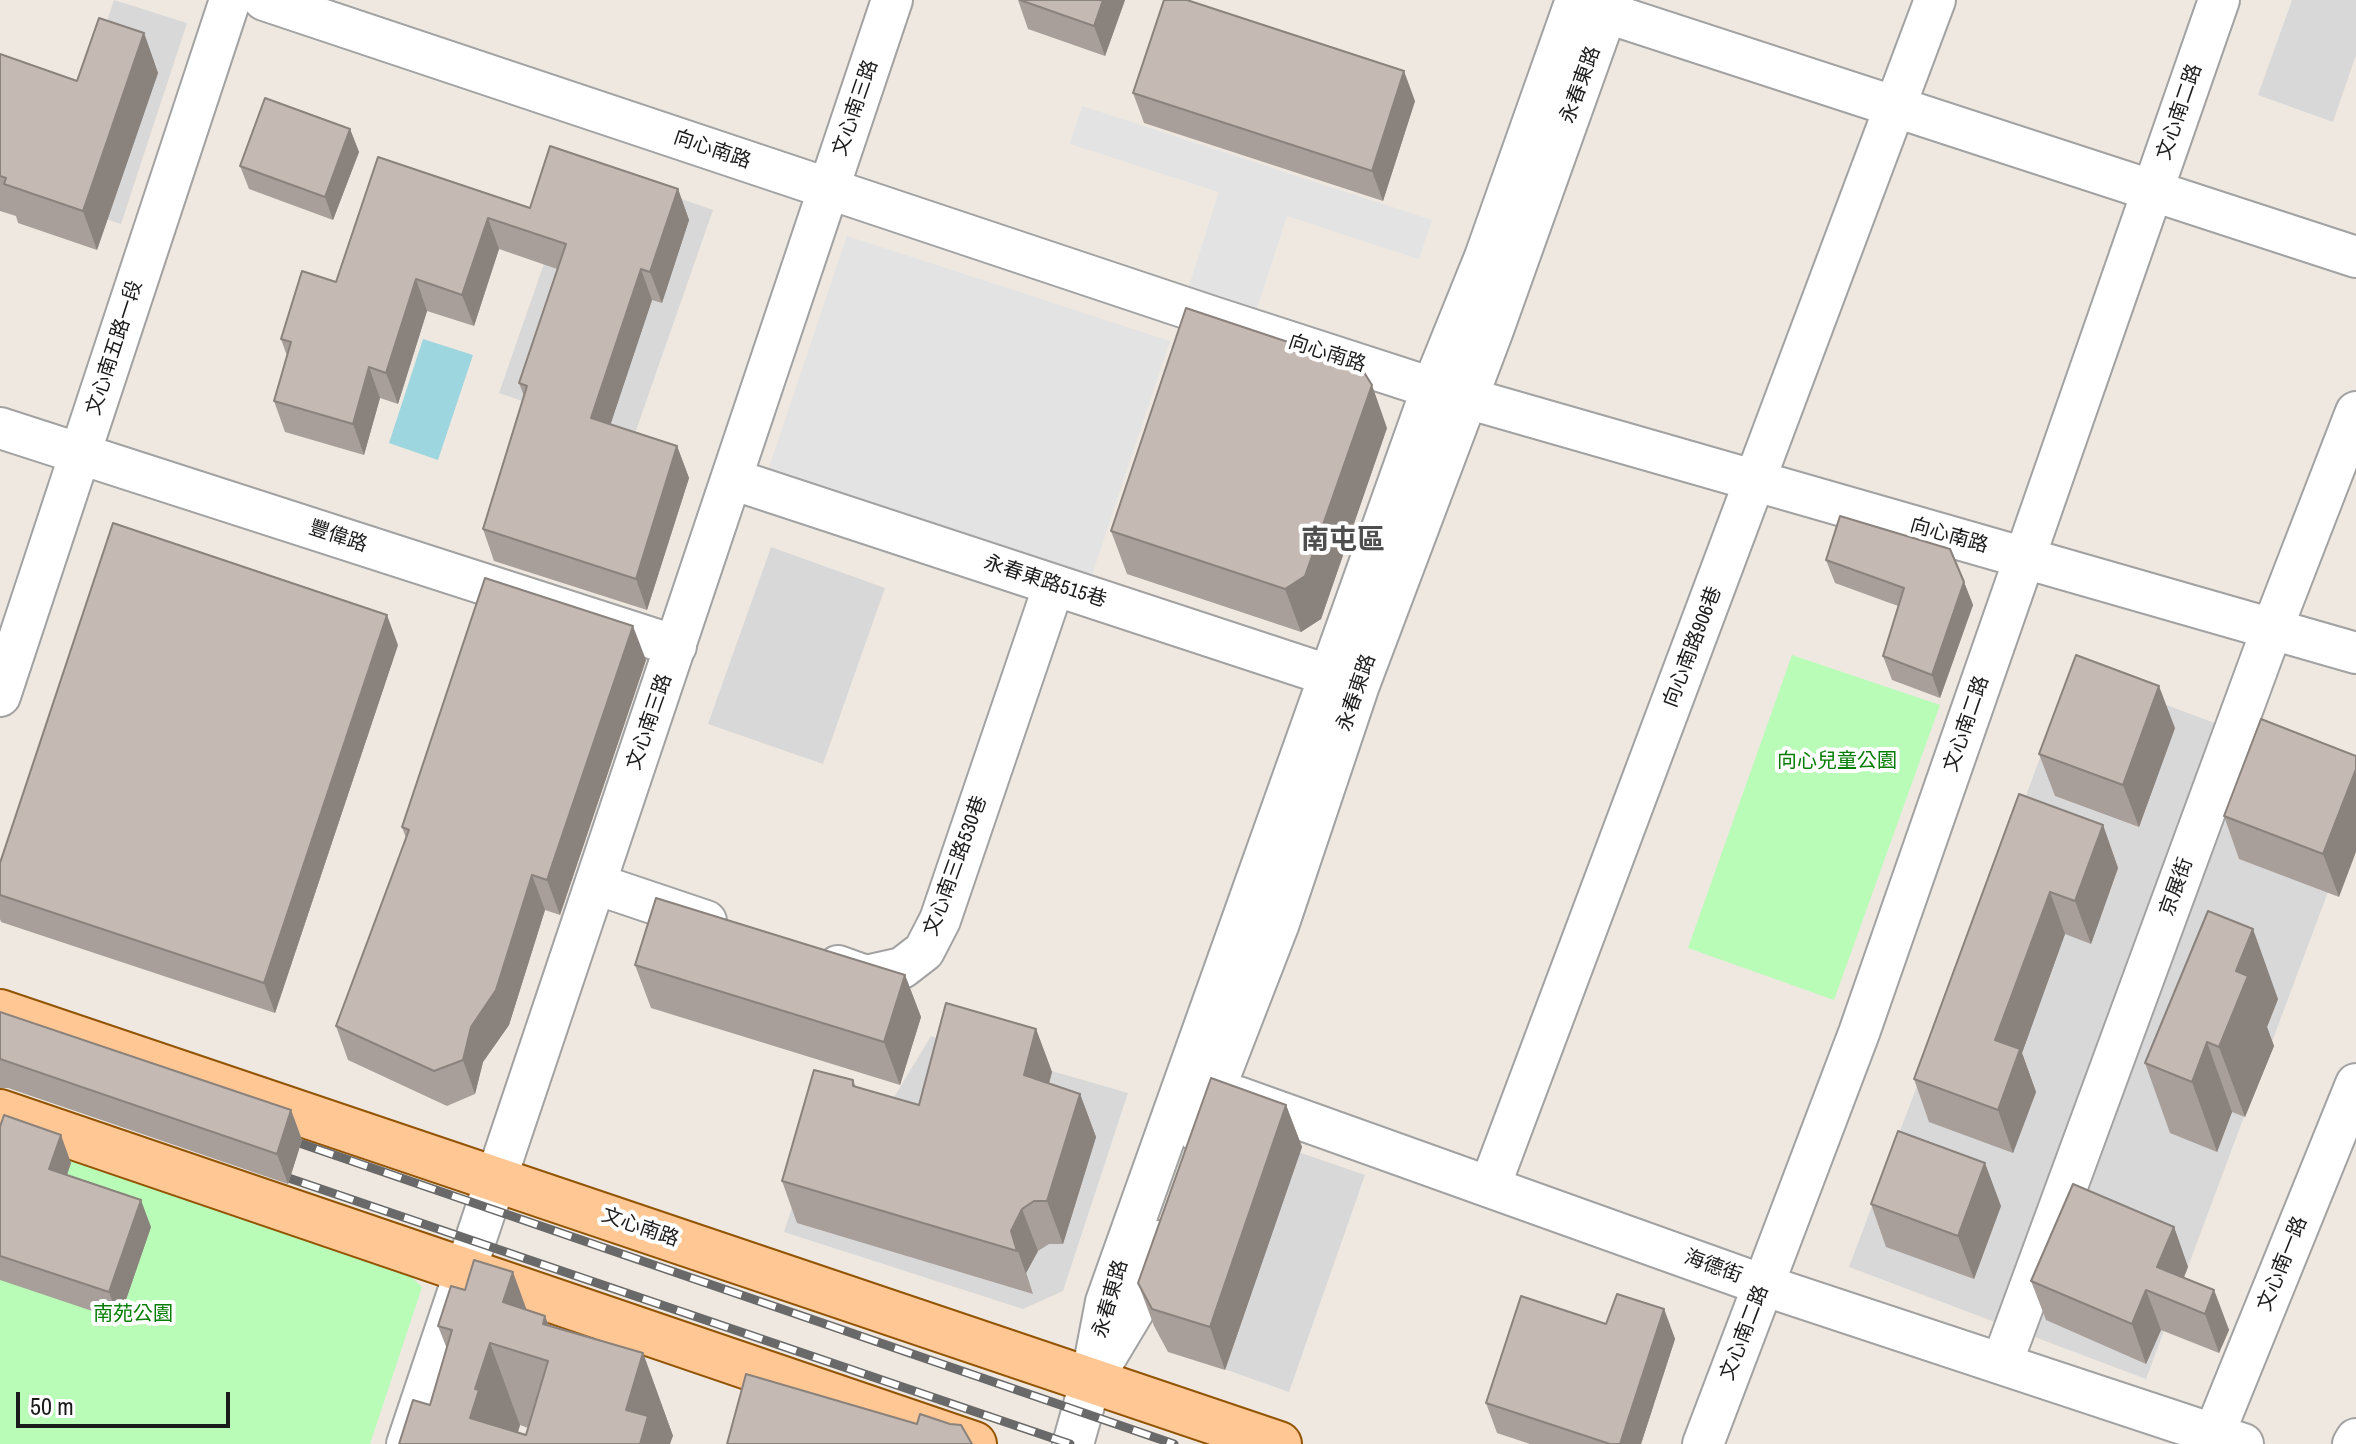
<!DOCTYPE html>
<meta charset="utf-8">
<style>
body{margin:0}
#map{position:relative;width:2356px;height:1444px;overflow:hidden;background:#eee8e0;font-family:"Archivo Narrow",sans-serif}
canvas{display:block}
.scale{position:absolute;left:16px;top:1392px;width:214px;height:36px;box-sizing:border-box;border:4px solid #1b1b1b;border-top:0;padding-left:10px;font-size:24px;line-height:28px;white-space:nowrap;color:#1b1b1b;-webkit-text-stroke:6px #fff;paint-order:stroke}
</style>
<div id="map">
<canvas width="2356" height="1444"></canvas>
<div class="scale">50 m</div>
</div>
<script>
const g = document.querySelector('canvas').getContext('2d');
g.lineJoin = 'round';
function fillPath(path, color) {
  g.fillStyle = color;
  g.fill(path, 'evenodd');
}
function strokePath(path, color, width, dash) {
  g.strokeStyle = color;
  g.lineWidth = width;
  g.lineCap = dash ? 'butt' : 'round';
  g.setLineDash(dash || []);
  g.stroke(path);
}
function write(font, color, halo, rows, align = 'center') {
  g.font = font + ' "Archivo Narrow","Noto Sans TC",sans-serif';
  g.lineWidth = 8;
  g.setLineDash([]);
  g.textBaseline = 'middle';
  g.strokeStyle = halo;
  g.fillStyle = color;
  for (const [text, x, y, turn = 0] of rows) {
    g.save();
    g.translate(x, y);
    g.rotate((+turn || 0) * Math.PI / 180);
    g.textAlign = isNaN(turn) ? turn : align;
    if (halo) g.strokeText(text, 0, 0);
    g.fillText(text, 0, 0);
    g.restore();
  }
}
fillPath(new Path2D(`
 M 114,0 L 187,23 L 121,224 L 0,184 L 80,102 Z
 M 2292,0 L 2356,0 L 2356,55 L 2333,122 L 2258,95 Z
 M 579,163 L 713,210 L 633,439 L 499,393 Z
 M 771,547 L 885,588 L 823,764 L 708,724 Z
 M 2073,670 L 2356,776 L 2356,817 L 2146,1379 L 1849,1267 Z
 M 931,1036 L 1128,1093 L 1063,1291 L 1023,1309 L 784,1232 L 827,1098 L 882,1117 Z
 M 1255,1137 L 1365,1175 L 1289,1392 L 1179,1353 Z`), '#d9d8d8');
fillPath(new Path2D(`
 M 1792,655 L 1940,705 L 1834,1000 L 1688,948 Z
 M 0,1137 L 394,1260 L 422,1287 L 370,1444 L 0,1444 Z`), '#b9fcb8');
fillPath(new Path2D(`
 M 1082,106 L 1432,220 L 1419,259 L 1287,216 L 1255,314 L 1187,292 L 1219,192 L 1070,144 Z
 M 847,236 L 1170,341 L 1089,584 L 766,476 Z`), '#e3e3e3');
fillPath(new Path2D(`
 M 423,339 L 473,355 L 438,460 L 389,443 Z`), '#9dd6de');
const minor = new Path2D(`
 M 264,0 L 1213,317 L 1432,388 L 2356,653
 M 1583,5 L 2356,257
 M 0,428 L 676,646
 M 732,479 L 1355,684
 M 0,696 L 230,0
 M 596,884 L 706,921
 M 838,966 L 866,976 L 902,968 L 924,951 L 940,920 L 1054,585
 M 1238,1097 L 1763,1285 L 2243,1444
 M 1198,1132 L 1279,923 L 1359,685 L 1493,330 L 1611,0
 M 1490,1186 L 1935,0
 M 1106,1357 L 1133,1312 L 1159,1241
 M 2002,1363 L 2272,629 L 2356,412
 M 407,1444 L 892,0
 M 1073,1444 L 1091,1380 L 1106,1302 L 1432,388 L 1485,257 L 1576,0
 M 1703,1444 L 1859,1033 L 2219,0
 M 2210,1444 L 2356,1084
 M 2353,1444 L 2356,1439`);
const major = new Path2D(`
 M 0,1012 L 1279,1444
 M 0,1112 L 974,1444`);
strokePath(minor, '#a2a2a2', 44);
strokePath(major, '#925400', 48);
strokePath(minor, '#fff', 40);
strokePath(major, '#ffc793', 44);
const rail = new Path2D(`
 M 282,1137 L 1174,1444
 M 268,1171 L 1070,1444`);
strokePath(rail, '#696969', 9);
strokePath(rail, '#fff', 6, [18]);
fillPath(new Path2D(`
 M 1018,0 L 1125,0 L 1105,56 L 1028,29 Z
 M 144,33 L 158,73 L 97,250 L 18,223 L 16,216 L 0,211 L 0,54 L 77,81 Z
 M 1133,93 L 1415,101 L 1383,201 L 1144,123 Z
 M 350,129 L 359,152 L 333,220 L 249,189 L 240,166 Z
 M 378,157 L 530,208 L 678,189 L 689,220 L 662,303 L 652,300 L 610,425 L 677,446 L 689,478 L 647,610 L 494,561 L 483,529 L 524,396 L 519,383 L 557,269 L 499,249 L 474,326 L 427,311 L 398,404 L 380,398 L 364,455 L 285,432 L 274,401 L 287,356 L 281,339 L 336,282 Z
 M 1387,428 L 1321,619 L 1301,632 L 1127,574 L 1111,531 Z
 M 1826,560 L 1964,582 L 1973,605 L 1940,698 L 1892,680 L 1883,656 L 1898,606 L 1835,583 Z
 M 398,645 L 275,1013 L 1,922 L 0,919 L 0,863 Z
 M 646,660 L 560,915 L 545,910 L 509,1025 L 483,1062 L 475,1094 L 447,1106 L 348,1060 L 336,1026 L 406,838 L 402,827 Z
 M 2175,728 L 2139,827 L 2055,796 L 2039,754 Z
 M 2356,756 L 2339,897 L 2239,859 L 2224,816 Z
 M 2019,794 L 2103,825 L 2118,868 L 2091,944 L 2065,934 L 2022,1053 L 2036,1092 L 2013,1153 L 1929,1122 L 1914,1079 Z
 M 635,965 L 905,975 L 921,1017 L 900,1085 L 651,1008 Z
 M 2278,999 L 2267,1027 L 2274,1046 L 2245,1117 L 2232,1112 L 2217,1152 L 2170,1133 L 2145,1063 Z
 M 0,1012 L 291,1110 L 302,1140 L 288,1184 L 8,1088 L 0,1088 Z
 M 1036,1029 L 1052,1072 L 1049,1084 L 1080,1094 L 1096,1137 L 1063,1244 L 1049,1244 L 1038,1251 L 1026,1273 L 1033,1294 L 797,1223 L 782,1181 L 853,1080 L 856,1087 L 919,1105 Z
 M 1286,1105 L 1302,1147 L 1225,1370 L 1168,1352 L 1154,1326 L 1138,1283 Z
 M 0,1127 L 71,1163 L 67,1175 L 151,1227 L 119,1320 L 0,1280 Z
 M 1871,1204 L 2001,1206 L 1974,1279 L 1886,1247 Z
 M 2174,1227 L 2188,1267 L 2184,1278 L 2214,1290 L 2229,1330 L 2219,1353 L 2161,1330 L 2146,1364 L 2046,1320 L 2031,1281 Z
 M 526,1309 L 545,1316 L 549,1326 L 643,1353 L 673,1436 L 399,1444 L 430,1405 L 447,1349 L 438,1326 ZM 520,1425 L 528,1428 L 526,1435 L 518,1432 Z
 M 1664,1309 L 1675,1339 L 1641,1444 L 1530,1444 L 1497,1433 L 1486,1403 L 1606,1324 Z`), '#a99f9a');
fillPath(new Path2D(`
 M 1103,0 L 1125,0 L 1105,56 L 1094,26 Z
 M 144,33 L 158,73 L 97,250 L 83,211 Z
 M 1404,71 L 1415,101 L 1383,201 L 1372,171 Z
 M 350,129 L 359,152 L 333,220 L 325,197 Z
 M 678,189 L 689,220 L 662,303 L 650,272 Z
 M 488,218 L 499,249 L 474,326 L 462,295 Z
 M 641,269 L 652,300 L 602,450 L 591,418 Z
 M 416,279 L 427,311 L 398,404 L 386,373 Z
 M 369,367 L 380,398 L 364,455 L 353,424 Z
 M 1372,385 L 1387,428 L 1321,619 L 1301,632 L 1285,589 Z
 M 677,446 L 689,478 L 647,610 L 636,579 Z
 M 1964,582 L 1973,605 L 1940,698 L 1932,675 Z
 M 387,615 L 398,645 L 275,1013 L 264,983 Z
 M 633,626 L 646,660 L 560,915 L 547,880 Z
 M 2159,686 L 2175,728 L 2139,827 L 2123,785 Z
 M 2356,769 L 2356,852 L 2339,897 L 2323,854 Z
 M 2103,825 L 2118,868 L 2091,944 L 2075,901 Z
 M 532,875 L 545,910 L 509,1025 L 483,1062 L 475,1094 L 463,1060 L 471,1027 Z
 M 2050,892 L 2065,934 L 2022,1053 L 2036,1092 L 2013,1153 L 1998,1110 L 1995,1040 Z
 M 2253,929 L 2278,999 L 2267,1027 L 2274,1046 L 2245,1117 L 2219,1047 L 2236,971 Z
 M 905,975 L 921,1017 L 900,1085 L 884,1042 Z
 M 1036,1029 L 1052,1072 L 1039,1118 L 1024,1075 Z
 M 2207,1042 L 2232,1112 L 2217,1152 L 2192,1082 Z
 M 1080,1094 L 1096,1137 L 1063,1244 L 1047,1201 Z
 M 1286,1105 L 1302,1147 L 1225,1370 L 1210,1327 Z
 M 291,1110 L 302,1140 L 288,1184 L 277,1154 Z
 M 61,1135 L 71,1163 L 59,1197 L 49,1169 Z
 M 1985,1163 L 2001,1206 L 1974,1279 L 1958,1236 Z
 M 141,1200 L 151,1227 L 119,1320 L 109,1292 Z
 M 1022,1209 L 1038,1251 L 1026,1273 L 1033,1294 L 1011,1231 Z
 M 2174,1227 L 2188,1267 L 2173,1301 L 2157,1267 Z
 M 513,1272 L 543,1355 L 503,1302 Z
 M 2146,1290 L 2161,1330 L 2146,1364 L 2132,1324 Z
 M 2214,1290 L 2229,1330 L 2219,1353 L 2205,1314 Z
 M 1664,1309 L 1675,1339 L 1641,1444 L 1620,1444 Z
 M 545,1316 L 575,1398 L 543,1324 Z
 M 490,1343 L 520,1425 L 514,1444 L 470,1418 L 475,1389 Z
 M 643,1353 L 673,1436 L 670,1444 L 638,1444 L 626,1410 Z`), '#8a827d');
const building = new Path2D(`
 M 1020,0 L 1103,0 L 1094,26 Z
 M 1164,0 L 1187,0 L 1404,71 L 1372,171 L 1133,93 Z
 M 99,18 L 144,33 L 83,211 L 4,184 L 6,178 L 0,176 L 0,54 L 77,81 Z
 M 265,98 L 350,129 L 325,197 L 240,166 Z
 M 550,146 L 678,189 L 650,272 L 641,269 L 591,418 L 677,446 L 636,579 L 483,529 L 527,386 L 519,383 L 566,244 L 488,218 L 462,295 L 416,279 L 386,373 L 369,367 L 353,424 L 274,401 L 291,342 L 281,339 L 302,271 L 336,282 L 378,157 L 530,208 Z
 M 1186,308 L 1360,366 L 1372,385 L 1305,576 L 1285,589 L 1111,531 Z
 M 1840,516 L 1950,549 L 1964,582 L 1932,675 L 1883,656 L 1904,588 L 1826,560 Z
 M 113,523 L 387,615 L 264,983 L 0,895 L 0,863 Z
 M 485,578 L 633,626 L 547,880 L 532,875 L 496,990 L 471,1027 L 463,1060 L 434,1071 L 336,1026 L 409,830 L 402,827 Z
 M 2076,655 L 2159,686 L 2123,785 L 2039,754 Z
 M 2261,719 L 2356,756 L 2356,769 L 2323,854 L 2224,816 Z
 M 2019,794 L 2103,825 L 2075,901 L 2050,892 L 1995,1040 L 2020,1049 L 1998,1110 L 1914,1079 Z
 M 656,898 L 905,975 L 884,1042 L 635,965 Z
 M 2208,911 L 2253,929 L 2236,971 L 2248,976 L 2219,1047 L 2207,1042 L 2192,1082 L 2145,1063 Z
 M 946,1003 L 1036,1029 L 1024,1075 L 1080,1094 L 1047,1201 L 1034,1201 L 1022,1209 L 1011,1231 L 1017,1251 L 782,1181 L 814,1070 L 853,1080 L 853,1086 L 919,1105 Z
 M 0,1012 L 291,1110 L 277,1154 L 0,1059 Z
 M 1211,1078 L 1286,1105 L 1210,1327 L 1152,1309 L 1138,1283 Z
 M 4,1115 L 61,1135 L 49,1169 L 141,1200 L 109,1292 L 0,1256 L 0,1127 Z
 M 1898,1131 L 1985,1163 L 1958,1236 L 1871,1204 Z
 M 2073,1184 L 2174,1227 L 2157,1267 L 2214,1290 L 2205,1314 L 2146,1290 L 2132,1324 L 2031,1281 Z
 M 474,1260 L 513,1272 L 503,1302 L 545,1316 L 543,1324 L 643,1353 L 626,1410 L 648,1416 L 640,1444 L 399,1444 L 413,1400 L 430,1405 L 452,1330 L 438,1326 L 451,1286 L 465,1290 ZM 490,1343 L 548,1361 L 526,1435 L 470,1418 L 479,1390 L 475,1389 Z
 M 1617,1294 L 1664,1309 L 1620,1444 L 1610,1444 L 1486,1403 L 1521,1296 L 1606,1324 Z
 M 746,1374 L 917,1424 L 920,1414 L 950,1424 L 961,1425 L 972,1444 L 727,1444 Z`);
fillPath(building, '#c5b9b3');
strokePath(building, '#8a827d', 2);
write('20px', '#1b1b1b', '#fff', [
 ["永春東路",1581,85,-70],
 ["文心南三路",856,108,-71],
 ["文心南二路",2180,112,-71],
 ["向心南路",712,150,19],
 ["文心南五路一段",115,348,-72],
 ["向心南路",1327,354,18],
 ["向心南路",1949,536,16],
 ["豐偉路",338,537,18],
 ["永春東路515巷",1045,582,18],
 ["向心南路906巷",1693,647,-69],
 ["永春東路",1357,693,-71],
 ["文心南三路",650,722,-71],
 ["文心南二路",1967,724,-71],
 ["文心南三路530巷",956,866,-70],
 ["京展街",2177,887,-70],
 ["文心南路",640,1228,19],
 ["文心南一路",2283,1264,-68],
 ["海德街",1713,1267,20],
 ["永春東路",1111,1299,-74],
 ["文心南二路",1745,1333,-69]
]);
write('20px', '#067d05', '#fff', [
 ["向心兒童公園",1837,762],
 ["南苑公園",133,1315]
]);
write('bold 28px', '#4e4e4e', '#fff', [
 ["南屯區",1343,541]
]);
</script>
